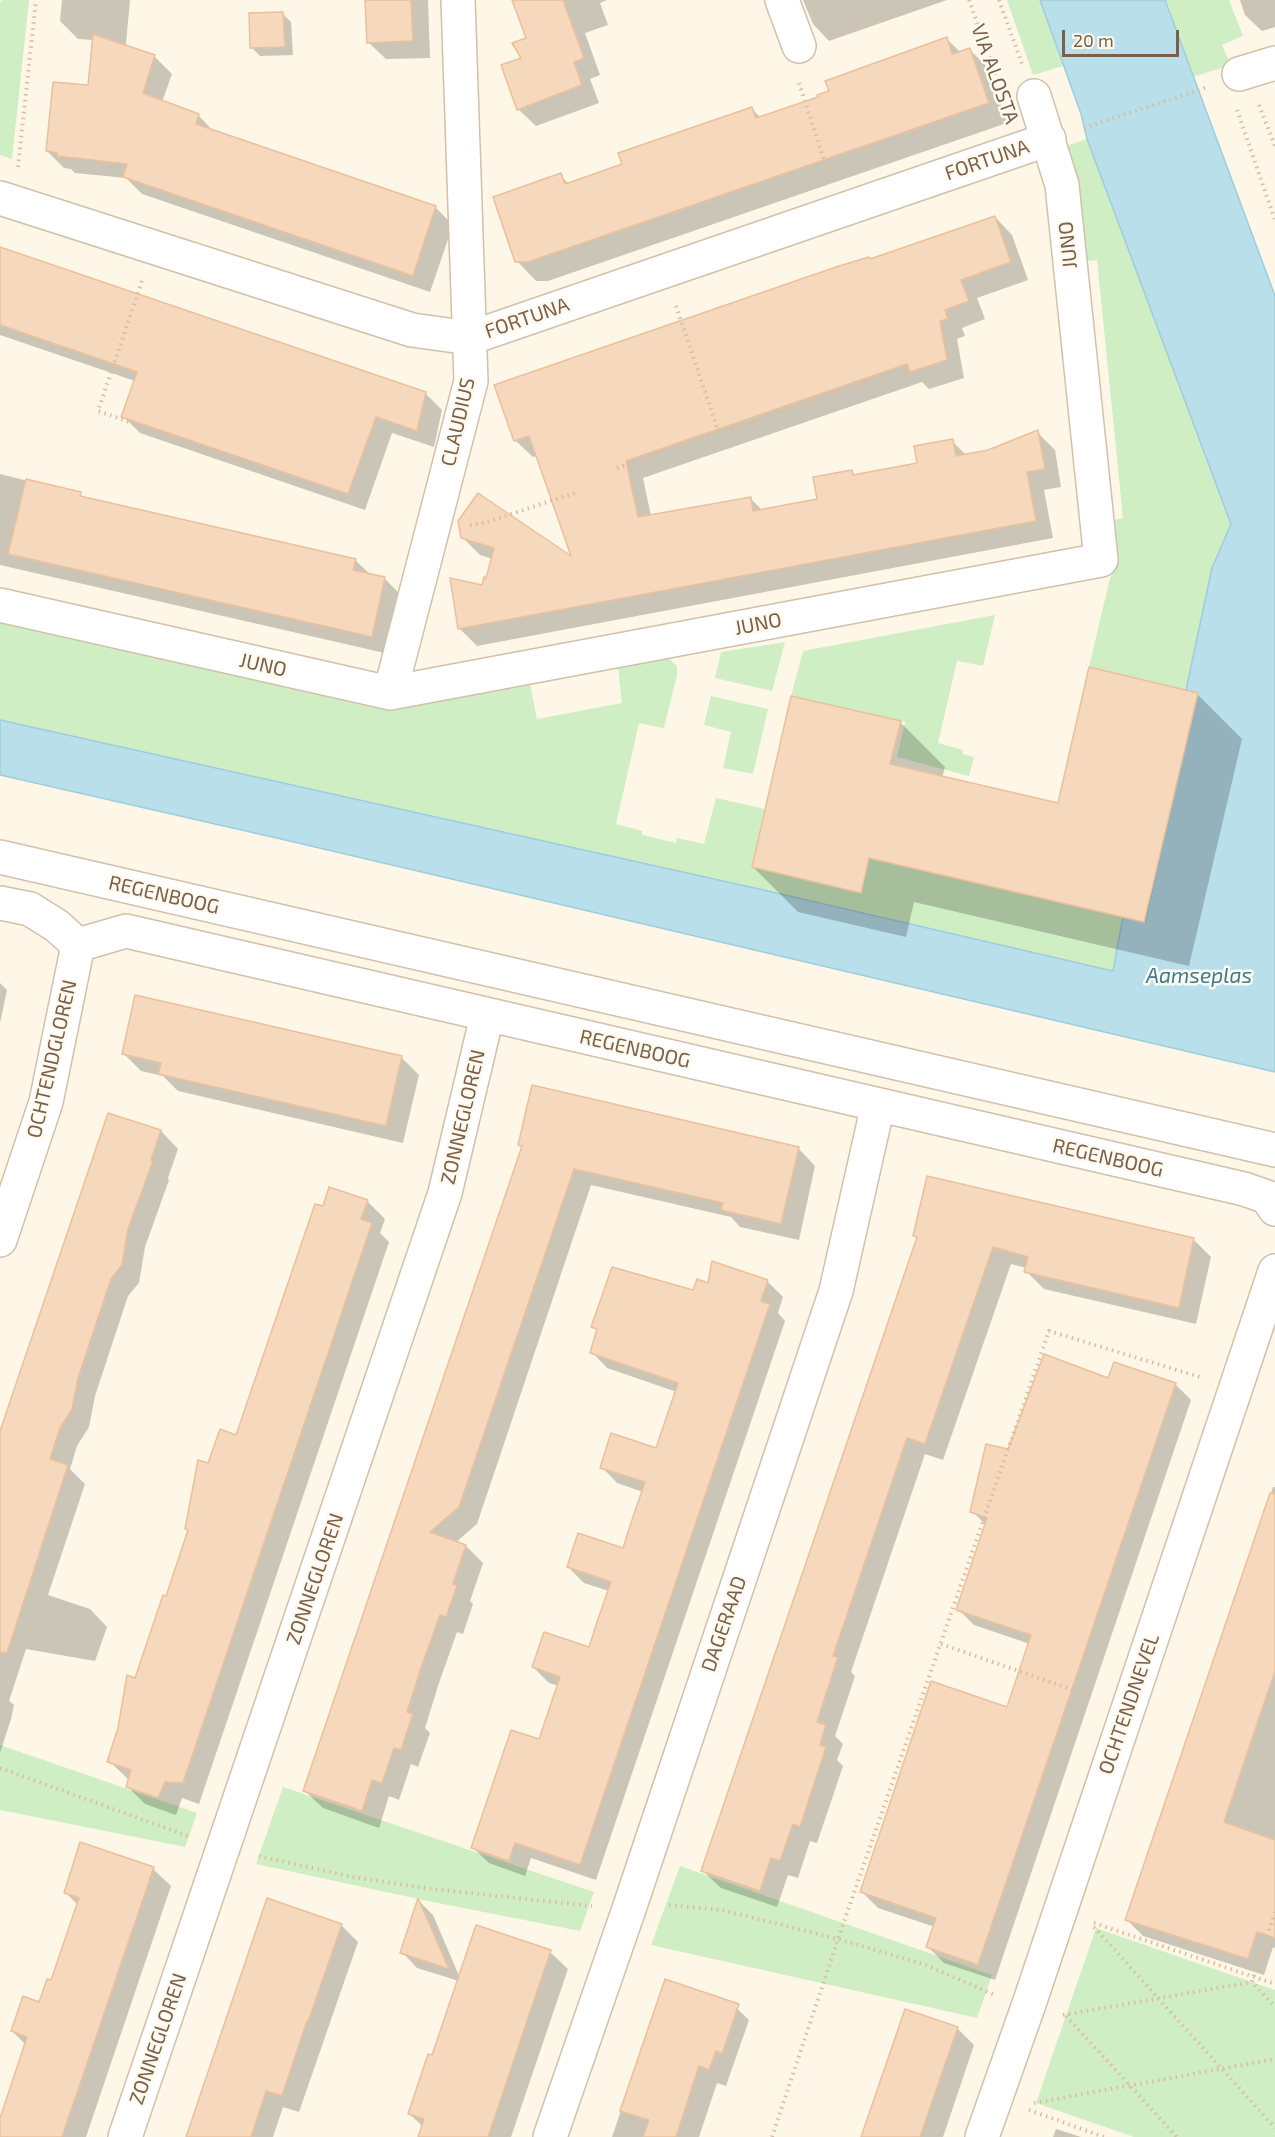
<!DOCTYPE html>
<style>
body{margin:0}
#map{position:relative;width:1275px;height:2137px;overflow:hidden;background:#fef7e7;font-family:"Exo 2",sans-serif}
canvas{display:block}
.scale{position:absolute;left:1062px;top:30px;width:117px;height:27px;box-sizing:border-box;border:3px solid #7b5f48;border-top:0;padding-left:8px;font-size:18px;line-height:21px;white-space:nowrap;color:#7b5f48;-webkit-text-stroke:4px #fffaef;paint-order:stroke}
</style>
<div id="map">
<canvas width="1275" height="2137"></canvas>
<div class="scale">20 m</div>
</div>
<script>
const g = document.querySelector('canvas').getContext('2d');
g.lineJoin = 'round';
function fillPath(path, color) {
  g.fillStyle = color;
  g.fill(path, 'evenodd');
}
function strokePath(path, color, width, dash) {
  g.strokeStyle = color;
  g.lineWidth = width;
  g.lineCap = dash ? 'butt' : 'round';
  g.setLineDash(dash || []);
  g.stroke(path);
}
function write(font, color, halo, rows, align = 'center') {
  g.font = font + ' "Exo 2",sans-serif';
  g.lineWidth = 5;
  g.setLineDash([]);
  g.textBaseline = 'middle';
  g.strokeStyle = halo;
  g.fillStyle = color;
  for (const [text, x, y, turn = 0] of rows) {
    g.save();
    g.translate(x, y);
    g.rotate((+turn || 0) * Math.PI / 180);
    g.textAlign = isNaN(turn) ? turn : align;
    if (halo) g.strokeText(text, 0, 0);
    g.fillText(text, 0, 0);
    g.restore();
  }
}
fillPath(new Path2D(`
 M 2,0 L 29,0 L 12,159 L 0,155 L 0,2 Z
 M 1007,0 L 1040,0 L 1063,66 L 1033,75 Z
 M 1165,0 L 1229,0 L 1243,36 L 1222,45 L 1231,65 L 1193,77 Z
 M 1087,139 L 1231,524 L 1212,568 L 1186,690 L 1089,667 L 1110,578 L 1117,567 L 1113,520 L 1123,518 L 1097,260 L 1086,261 L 1063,147 Z
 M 995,615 L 983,666 L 957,661 L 938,743 L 963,750 L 963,754 L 974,757 L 969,776 L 897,757 L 905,722 L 791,696 L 803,651 Z
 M 0,622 L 384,710 L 530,685 L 537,719 L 622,703 L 618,668 L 668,658 L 677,666 L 677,675 L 664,728 L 639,723 L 616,824 L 642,831 L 642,835 L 676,843 L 677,838 L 704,844 L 716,798 L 765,809 L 752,867 L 861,893 L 869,858 L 1123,917 L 1113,971 L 759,889 L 0,720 Z
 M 785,642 L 772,691 L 715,678 L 721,652 Z
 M 711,696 L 768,709 L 753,774 L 723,768 L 731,732 L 704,725 Z
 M 0,1745 L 197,1813 L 185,1847 L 0,1810 Z
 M 283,1787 L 594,1892 L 580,1931 L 423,1900 L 256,1864 Z
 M 680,1866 L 992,1975 L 977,2018 L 651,1945 Z
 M 1096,1928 L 1275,1990 L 1275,2137 L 1134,2137 L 1036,2103 Z`), '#d0eec3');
const water = new Path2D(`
 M 1040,0 L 1165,0 L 1275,296 L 1275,1072 L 281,839 L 0,775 L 0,720 L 759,889 L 1113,971 L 1123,917 L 1145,922 L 1197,693 L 1186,690 L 1212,568 L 1231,524 L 1087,139 L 1081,114 Z`);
fillPath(water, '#b9dfea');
strokePath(water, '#9ecddd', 1.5);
fillPath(new Path2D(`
 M 62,0 L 130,0 L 126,44 L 118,44 L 155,57 L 172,74 L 162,102 L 198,115 L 215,133 L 436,208 L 453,225 L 430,292 L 142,194 L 126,178 L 75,173 L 71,169 L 64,168 L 47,151 L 89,87 L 94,40 L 78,39 L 60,21 Z
 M 366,0 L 428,0 L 430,58 L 386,59 L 368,42 Z
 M 514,0 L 607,0 L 600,3 L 608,25 L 585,33 L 600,75 L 590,79 L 599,103 L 536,126 L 518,109 L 523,59 L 528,39 Z
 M 803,0 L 947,0 L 829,41 L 813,24 Z
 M 1240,0 L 1275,0 L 1275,27 L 1262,31 L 1245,15 Z
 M 282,13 L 291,22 L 293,55 L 260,56 L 251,47 Z
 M 947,39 L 961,53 L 970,50 L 989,69 L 1007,123 L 548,281 L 536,281 L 517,261 L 560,175 L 569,184 L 624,165 L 752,109 L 761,118 L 820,98 Z
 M 995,217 L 1012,235 L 1028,280 L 977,298 L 985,319 L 962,328 L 965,336 L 957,339 L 964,378 L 929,389 L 922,382 L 643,478 L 651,516 L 750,498 L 763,511 L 819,501 L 852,472 L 856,476 L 919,465 L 952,441 L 967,456 L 988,452 L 1037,432 L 1055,450 L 1061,487 L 1044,490 L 1053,538 L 477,646 L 459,628 L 488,580 L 493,559 L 480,555 L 462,537 L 573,560 L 537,456 L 533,457 L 515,440 L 870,260 Z
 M 0,249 L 425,393 L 442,410 L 434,447 L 392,433 L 365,510 L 140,433 L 123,416 L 135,381 L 0,335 Z
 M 0,474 L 80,494 L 85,498 L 355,560 L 371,575 L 384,578 L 402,596 L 389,654 L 0,565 Z
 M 1197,694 L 1242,739 L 1189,966 L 914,902 L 906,937 L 798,912 L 753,867 L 900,722 L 945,767 L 942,778 L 1059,805 Z
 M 0,983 L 7,990 L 0,1023 Z
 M 124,1054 L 402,1058 L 419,1075 L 403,1143 L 178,1091 L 163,1076 L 141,1071 Z
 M 161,1131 L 178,1149 L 168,1178 L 169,1180 L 145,1247 L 139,1283 L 128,1296 L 95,1396 L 89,1427 L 77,1446 L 70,1469 L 85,1484 L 48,1595 L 90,1609 L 107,1627 L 95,1661 L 26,1649 L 9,1701 L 14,1705 L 11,1719 L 0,1753 L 0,1436 Z
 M 519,1144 L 798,1148 L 815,1166 L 799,1240 L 740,1227 L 731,1217 L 591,1185 L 477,1524 L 455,1543 L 466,1546 L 483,1563 L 470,1601 L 473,1604 L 463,1634 L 457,1632 L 439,1683 L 425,1728 L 430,1733 L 418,1767 L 411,1764 L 399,1800 L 389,1796 L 379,1828 L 323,1808 L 305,1791 L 523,1148 Z
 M 367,1201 L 385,1219 L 380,1233 L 389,1242 L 199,1804 L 182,1798 L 176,1815 L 145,1804 L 127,1786 L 129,1780 L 109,1761 L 136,1679 L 167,1598 L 209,1465 L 237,1437 Z
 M 915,1235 L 1193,1239 L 1211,1257 L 1196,1324 L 1044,1289 L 1026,1271 L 1027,1268 L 1011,1264 L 943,1460 L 925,1454 L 851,1672 L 855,1676 L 835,1736 L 843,1744 L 837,1760 L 843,1766 L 817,1843 L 810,1841 L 798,1878 L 788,1875 L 777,1907 L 721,1888 L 703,1871 L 918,1238 Z
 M 767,1281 L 783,1297 L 778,1313 L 785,1321 L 596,1880 L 531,1858 L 525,1876 L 489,1863 L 473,1848 L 540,1741 L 559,1686 L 549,1683 L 533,1667 L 590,1649 L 609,1591 L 584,1583 L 568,1567 L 624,1550 L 643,1492 L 617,1483 L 602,1467 L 657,1450 L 677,1392 L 607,1368 L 592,1352 L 598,1331 L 593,1326 L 694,1292 L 709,1285 Z
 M 1109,1380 L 1175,1384 L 1191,1400 L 995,1980 L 944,1963 L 928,1947 L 935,1927 L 878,1908 L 861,1891 L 1008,1709 L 1030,1644 L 974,1625 L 958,1609 L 986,1525 L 972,1511 L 1009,1451 Z
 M 1273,1487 L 1275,1487 L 1275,1948 L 1273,1947 L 1264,1975 L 1143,1936 L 1126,1919 Z
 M 153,1869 L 171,1886 L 86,2137 L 0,2137 L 0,2123 L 26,2045 L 12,2031 L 40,2004 L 52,1982 L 78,1905 L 66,1893 Z
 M 419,1901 L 433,1915 L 460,1978 L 550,1952 L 568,1969 L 511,2137 L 420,2137 L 423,2127 L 410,2114 L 433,2057 L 459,1981 L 417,1968 L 402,1952 Z
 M 341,1925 L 358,1942 L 299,2112 L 283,2107 L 273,2137 L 187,2137 Z
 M 665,1980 L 731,2003 L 749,2020 L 726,2086 L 717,2083 L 699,2137 L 612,2137 Z
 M 957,2028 L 974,2045 L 943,2137 L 863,2137 Z
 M 1056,2129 L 1081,2137 L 1053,2137 Z`), '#0003');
const building = new Path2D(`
 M 365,0 L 411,0 L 413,41 L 367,43 Z
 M 512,0 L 563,0 L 584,58 L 574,62 L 582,85 L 517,110 L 501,65 L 521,58 L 512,43 L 526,38 Z
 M 283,12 L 285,47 L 250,48 L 249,13 Z
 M 93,34 L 155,55 L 143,93 L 199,114 L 196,124 L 436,206 L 413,276 L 123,177 L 127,164 L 57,156 L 57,153 L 46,151 L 53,82 L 88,85 Z
 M 947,37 L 952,54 L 970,48 L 989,103 L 528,262 L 515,262 L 493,197 L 561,173 L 565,184 L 594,174 L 622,164 L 618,153 L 752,107 L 756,118 L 818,97 L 817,95 L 829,91 L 825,81 Z
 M 995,216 L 1011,262 L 961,280 L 969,301 L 945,310 L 948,319 L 940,321 L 947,360 L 910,372 L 907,364 L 626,461 L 638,517 L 751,497 L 753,511 L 817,499 L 813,477 L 852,470 L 853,475 L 917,463 L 914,446 L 953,439 L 956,456 L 988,450 L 1038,430 L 1045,469 L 1027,472 L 1036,521 L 458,629 L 450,578 L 482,585 L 484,577 L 486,578 L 494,548 L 461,538 L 458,521 L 478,493 L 571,556 L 529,436 L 514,441 L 494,385 L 839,266 L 869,257 L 870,259 Z
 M 0,247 L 426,392 L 417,431 L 376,417 L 348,494 L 121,417 L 137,372 L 0,325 Z
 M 26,479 L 81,492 L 80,496 L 356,559 L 353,570 L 385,577 L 372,637 L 8,554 Z
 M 1089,667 L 1198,693 L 1144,922 L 869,858 L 861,893 L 752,867 L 791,696 L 901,721 L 890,764 L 1058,803 Z
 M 135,995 L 402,1056 L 386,1126 L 158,1074 L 161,1063 L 122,1054 Z
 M 532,1085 L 799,1147 L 781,1224 L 721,1210 L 723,1203 L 574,1169 L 459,1507 L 430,1532 L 466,1545 L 453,1584 L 457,1586 L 446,1617 L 440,1615 L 422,1665 L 407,1712 L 413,1714 L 401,1750 L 394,1748 L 382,1783 L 372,1780 L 362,1811 L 303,1791 L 522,1146 L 518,1145 Z
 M 108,1113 L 161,1130 L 151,1160 L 153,1161 L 128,1229 L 122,1265 L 111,1279 L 78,1378 L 72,1409 L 60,1428 L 50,1459 L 68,1465 L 7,1653 L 0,1652 L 0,1431 Z
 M 927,1176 L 1194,1238 L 1179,1308 L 1024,1272 L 1028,1257 L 993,1247 L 925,1444 L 907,1438 L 833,1656 L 838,1657 L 817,1722 L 826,1725 L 820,1745 L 826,1747 L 800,1827 L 793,1824 L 780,1861 L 771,1858 L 760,1891 L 701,1871 L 917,1237 L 913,1236 Z
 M 329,1187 L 368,1200 L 361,1219 L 372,1223 L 183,1783 L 165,1782 L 158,1798 L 126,1787 L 131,1770 L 107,1762 L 118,1728 L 127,1675 L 135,1678 L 163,1595 L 166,1596 L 188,1530 L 185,1529 L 198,1460 L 208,1463 L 220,1429 L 236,1435 L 315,1204 L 323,1206 Z
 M 712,1261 L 768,1280 L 761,1301 L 770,1304 L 580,1865 L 515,1843 L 509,1861 L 471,1848 L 511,1730 L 539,1739 L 560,1677 L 532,1667 L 544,1632 L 589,1647 L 599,1616 L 611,1582 L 567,1567 L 578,1533 L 623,1548 L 633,1517 L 645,1482 L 600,1468 L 611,1433 L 656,1448 L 678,1383 L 590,1353 L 597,1329 L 591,1327 L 612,1267 L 693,1290 L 697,1279 L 708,1283 Z
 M 1044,1354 L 1108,1378 L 1114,1362 L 1176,1383 L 978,1965 L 926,1947 L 936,1918 L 860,1892 L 931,1681 L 1007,1707 L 1031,1635 L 956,1610 L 987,1518 L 970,1512 L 986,1444 L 1008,1449 Z
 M 1270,1493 L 1275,1494 L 1275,1671 L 1224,1822 L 1275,1840 L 1275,1938 L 1257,1932 L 1248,1959 L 1125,1920 Z
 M 80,1842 L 154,1867 L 62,2137 L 0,2137 L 0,2118 L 27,2037 L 11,2031 L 23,1996 L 39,2002 L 47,1979 L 51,1980 L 79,1898 L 64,1893 Z
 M 267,1898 L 342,1924 L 308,2022 L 307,2021 L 282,2096 L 266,2091 L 251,2137 L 186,2137 Z
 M 418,1898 L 449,1969 L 400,1953 Z
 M 476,1925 L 551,1950 L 488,2137 L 418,2137 L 424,2119 L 408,2114 L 428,2054 L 432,2055 Z
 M 665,1979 L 739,2004 L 722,2054 L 716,2051 L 709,2070 L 699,2066 L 676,2137 L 643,2137 L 649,2120 L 620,2111 Z
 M 905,2009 L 958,2027 L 920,2137 L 861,2137 Z`);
fillPath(building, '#f6d8bc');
strokePath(building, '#ebc09a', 1.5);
const minor = new Path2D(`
 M 782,0 L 799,46
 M 1239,74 L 1275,63
 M 0,198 L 412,330 L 470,338 L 1049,139
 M 0,605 L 390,693 L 1101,560 L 1062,185 L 1034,96
 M 390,693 L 471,381 L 458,0
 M 0,857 L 1275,1150
 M 0,903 L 30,909 L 57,926 L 78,945 L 126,931 C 498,1019 871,1103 1244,1189 L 1267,1197 L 1275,1209
 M 0,1240 L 46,1102 L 78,945
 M 125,2137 L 445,1193 L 487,1016
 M 550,2137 L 629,1909 L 836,1291 L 878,1105
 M 982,2137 L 1029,2004 L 1275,1271`);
strokePath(minor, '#d2c0ab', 36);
strokePath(new Path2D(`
 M 969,0 L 999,84
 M 999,0 L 1022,64
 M 834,34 L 886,16
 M 799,83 L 829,175
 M 1259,105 L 1275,146
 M 1237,110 L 1275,220
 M 1084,128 L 1208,87
 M 18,167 L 36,0
 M 142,281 L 98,411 L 266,470
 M 676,306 L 719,433
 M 617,468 L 873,380
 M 470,525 L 487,522 L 578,492
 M 941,1644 L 1093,1697
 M 0,1768 L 188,1836
 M 259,1856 L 353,1877 L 432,1889 L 592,1906
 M 669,1905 L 722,1910 L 838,1939 L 926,1965 L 995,1995
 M 1275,1912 L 1252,1982 L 1275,2007
 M 1094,1923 L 1275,1984
 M 1094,1927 L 1275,2128
 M 1063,2015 L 1252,1982
 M 1066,2016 L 1177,2137
 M 1034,2103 L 1275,2059
 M 1029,2110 L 1104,2137
 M 772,2137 L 838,1939 L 1049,1331 L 1200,1377`), '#dcbc9e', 4, [1.5, 4.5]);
strokePath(minor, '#fff', 33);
write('20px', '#7b5f48', '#fffaef', [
 ["VIA ALOSTA",995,74,70],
 ["FORTUNA",987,160,-19],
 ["JUNO",1068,245,-96],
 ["FORTUNA",527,318,-19],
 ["CLAUDIUS",458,422,-77],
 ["JUNO",758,624,-11],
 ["JUNO",263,665,13],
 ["REGENBOOG",164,895,13],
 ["REGENBOOG",635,1049,13],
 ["OCHTENDGLOREN",52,1059,-77],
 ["ZONNEGLOREN",463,1117,-77],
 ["REGENBOOG",1108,1158,13],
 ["ZONNEGLOREN",315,1579,-71],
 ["DAGERAAD",724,1624,-71],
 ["OCHTENDNEVEL",1129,1704,-71],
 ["ZONNEGLOREN",158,2039,-71]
]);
write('italic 21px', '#3f7b90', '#fffaef', [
 ["Aamseplas",1199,976]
]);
</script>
